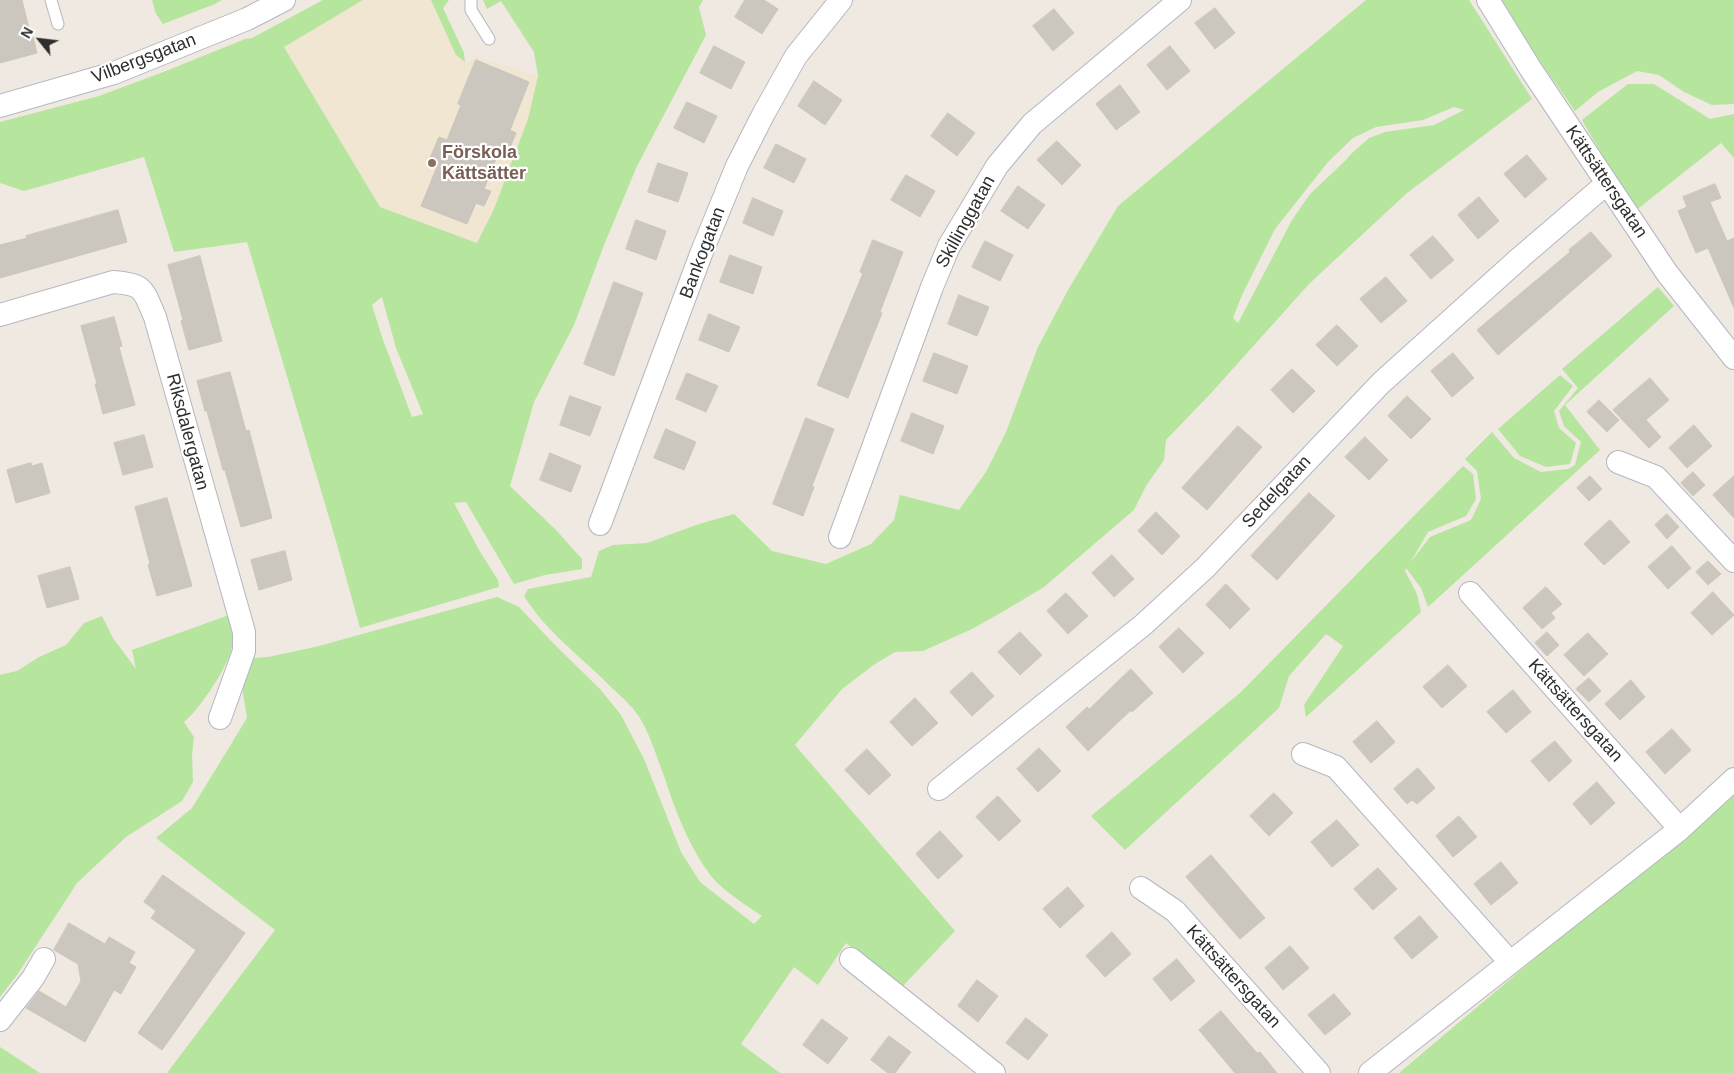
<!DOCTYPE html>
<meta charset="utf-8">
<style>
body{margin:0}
#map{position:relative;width:1734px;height:1073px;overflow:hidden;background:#efe9e1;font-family:Arial,sans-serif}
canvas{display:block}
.north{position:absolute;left:15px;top:15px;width:50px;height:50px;-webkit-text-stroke:4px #fff;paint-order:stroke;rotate:299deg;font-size:14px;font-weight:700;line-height:20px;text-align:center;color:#2e2e2e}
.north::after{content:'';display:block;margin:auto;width:18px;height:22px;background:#2e2e2e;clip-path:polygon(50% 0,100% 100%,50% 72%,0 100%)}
</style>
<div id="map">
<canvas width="1734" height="1073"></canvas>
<div class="north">N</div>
</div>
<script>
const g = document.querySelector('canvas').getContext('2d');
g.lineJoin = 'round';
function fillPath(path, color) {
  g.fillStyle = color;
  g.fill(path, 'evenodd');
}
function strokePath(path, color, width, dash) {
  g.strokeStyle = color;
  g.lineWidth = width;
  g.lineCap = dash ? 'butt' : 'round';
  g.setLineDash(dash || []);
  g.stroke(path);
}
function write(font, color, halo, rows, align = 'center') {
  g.font = font + ' Arial,sans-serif';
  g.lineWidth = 4.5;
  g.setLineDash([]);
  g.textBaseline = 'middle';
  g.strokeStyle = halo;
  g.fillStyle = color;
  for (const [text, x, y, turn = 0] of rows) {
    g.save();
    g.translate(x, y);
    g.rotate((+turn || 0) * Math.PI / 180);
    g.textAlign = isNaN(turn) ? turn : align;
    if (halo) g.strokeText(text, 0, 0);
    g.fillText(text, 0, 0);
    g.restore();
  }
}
fillPath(new Path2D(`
 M 363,0 L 431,0 L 456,55 L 462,60 L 469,63 L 476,57 L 538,76 L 528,119 L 494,209 L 478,243 L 380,207 L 284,46 Z`), '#f0e6d1');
fillPath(new Path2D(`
 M 152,0 L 222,0 L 215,4 L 163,24 L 156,14 Z
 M 323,0 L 363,0 L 284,47 L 380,207 L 477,243 L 494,209 L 528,119 L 538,76 L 534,52 L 501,1 L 487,9 L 483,0 L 703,0 L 699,7 L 706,35 L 637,166 L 604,245 L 574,325 L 534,402 L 510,486 L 556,530 L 582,559 L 582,569 L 545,575 L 514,584 L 466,502 L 454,503 L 479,550 L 498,580 L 499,587 L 360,628 L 336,541 L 247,242 L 174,252 L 144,157 L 24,191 L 0,183 L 0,122 L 99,96 L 166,71 L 245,39 L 252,38 ZM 382,297 L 396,348 L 423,414 L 412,417 L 382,337 L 372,305 Z
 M 431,0 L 449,0 L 443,8 L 464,53 L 465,62 L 456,55 Z
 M 1366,0 L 1469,0 L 1532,99 L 1407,193 L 1309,284 L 1212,392 L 1166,440 L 1164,460 L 1146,486 L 1134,510 L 1044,587 L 1004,611 L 972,629 L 923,651 L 895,652 L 875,664 L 842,689 L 795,745 L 955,931 L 902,987 L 846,943 L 818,985 L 794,967 L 741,1044 L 780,1073 L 167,1073 L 275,930 L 156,838 L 192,808 L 247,718 L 243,693 L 243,681 L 253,658 L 268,657 L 315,647 L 497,597 L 519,607 L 555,645 L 600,689 L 621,715 L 644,759 L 681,852 L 700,882 L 754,924 L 762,916 C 746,905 723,891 711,876 C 689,847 675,810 664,776 C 657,758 651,737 641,720 C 634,708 623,698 613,689 C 583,658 547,633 524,596 L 528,589 L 591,577 L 599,551 L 613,545 L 647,543 L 699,524 L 734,514 L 772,551 L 826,564 L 871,544 L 894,520 L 900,495 L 959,510 L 986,472 L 1006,432 L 1038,347 L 1068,290 L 1118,206 ZM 1454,107 L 1464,110 L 1434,125 L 1385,132 L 1369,138 L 1351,154 L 1345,161 L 1310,194 L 1292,220 L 1238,323 L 1233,318 L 1242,295 L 1275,229 L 1328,162 L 1353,138 L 1376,127 L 1423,120 Z
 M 1501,0 L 1734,0 L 1734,104 L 1712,105 L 1684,92 L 1659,75 L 1637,71 L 1598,92 L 1575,111 L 1532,50 Z
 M 1628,84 L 1654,84 L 1710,119 L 1734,114 L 1734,158 L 1721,143 L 1635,211 L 1582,120 Z
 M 1658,287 L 1674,306 L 1565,405 L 1600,450 L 1428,607 L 1421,588 L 1406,568 L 1405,571 L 1417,594 L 1421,612 L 1306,717 L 1304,705 L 1343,646 L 1326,634 L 1289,676 L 1279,708 L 1125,850 L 1091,816 L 1241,692 L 1463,466 L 1473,474 L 1476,499 L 1466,516 L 1428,532 L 1410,563 L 1430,537 L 1471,520 L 1481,499 L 1477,471 L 1465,459 L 1492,432 L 1514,458 L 1541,472 L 1568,469 L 1575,465 L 1581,442 L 1564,426 L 1559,411 L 1578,388 L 1562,369 Z
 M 1560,375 L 1573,386 L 1554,411 L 1559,428 L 1576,443 L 1570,464 L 1546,467 L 1520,456 L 1498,429 Z
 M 229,615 C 230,624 233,633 233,642 C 232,662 199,710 184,722 L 194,737 L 192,755 L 193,782 L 182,801 L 126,837 L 77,883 L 17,975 L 0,997 L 0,675 L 17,671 L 39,657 L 66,645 L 84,623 L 102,616 L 113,638 L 136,669 L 132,650 Z
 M 1734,793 L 1734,1073 L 1399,1073 L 1623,884 L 1686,839 Z
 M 0,1047 L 40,1073 L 0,1073 Z`), '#b6e59e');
const building = new Path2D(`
 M 0,0 L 22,0 L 31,37 L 33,37 L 37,53 L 0,63 Z
 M 745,0 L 764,0 L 778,9 L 762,34 L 735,17 Z
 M 1215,8 L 1235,33 L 1215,49 L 1195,23 Z
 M 1054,9 L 1074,33 L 1053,51 L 1033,26 Z
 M 714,46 L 745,62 L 731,89 L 700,73 Z
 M 1170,46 L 1190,71 L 1167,90 L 1147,65 Z
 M 476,60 L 529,82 L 510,130 L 516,133 L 507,155 L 499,151 L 484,189 L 491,191 L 484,206 L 476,203 L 467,224 L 421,206 L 439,162 L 430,158 L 439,137 L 447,140 L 461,105 L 458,104 Z
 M 814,81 L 842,100 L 825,125 L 798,106 Z
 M 1120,85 L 1140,112 L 1116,130 L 1096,104 Z
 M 687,102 L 717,116 L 704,143 L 674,128 Z
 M 948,113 L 975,133 L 957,156 L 931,136 Z
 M 1057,141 L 1081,165 L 1062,185 L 1037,160 Z
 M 776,144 L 806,159 L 794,183 L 764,168 Z
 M 1527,155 L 1547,179 L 1525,198 L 1504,174 Z
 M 658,163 L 688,173 L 678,202 L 648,192 Z
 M 906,175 L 935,191 L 920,217 L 891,200 Z
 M 1715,184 L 1721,198 L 1710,202 L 1727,241 L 1734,238 L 1734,308 L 1708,248 L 1696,253 L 1678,211 L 1687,207 L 1683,197 Z
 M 1018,186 L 1045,205 L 1028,229 L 1001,211 Z
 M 1479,197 L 1499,221 L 1478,239 L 1458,215 Z
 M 753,198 L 783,211 L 773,236 L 743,223 Z
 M 118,210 L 127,242 L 0,278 L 0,245 L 27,238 L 26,236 Z
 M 636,220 L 666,231 L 656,260 L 626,249 Z
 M 1591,232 L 1612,256 L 1498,355 L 1477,330 L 1570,252 L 1569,250 Z
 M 1433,236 L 1454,260 L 1431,279 L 1410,255 Z
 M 873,240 L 903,252 L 880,312 L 882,313 L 848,398 L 817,385 L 863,273 L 860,272 Z
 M 985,241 L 1013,255 L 1000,281 L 972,267 Z
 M 730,255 L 762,267 L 753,294 L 720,282 Z
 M 200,256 L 222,341 L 189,350 L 181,321 L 183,320 L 168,265 Z
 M 1386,277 L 1407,301 L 1381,323 L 1360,299 Z
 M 614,282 L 643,293 L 614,376 L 584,364 Z
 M 959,295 L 989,307 L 977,336 L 948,324 Z
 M 709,314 L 740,327 L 729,352 L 699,340 Z
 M 114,317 L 122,346 L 119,347 L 135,405 L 103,414 L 95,384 L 97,384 L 81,326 Z
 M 1337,325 L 1358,346 L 1337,366 L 1316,345 Z
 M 934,353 L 968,366 L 957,394 L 923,381 Z
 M 1453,353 L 1474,378 L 1452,397 L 1431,371 Z
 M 1292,369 L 1315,391 L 1293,413 L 1271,390 Z
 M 230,372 L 246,431 L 249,430 L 272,518 L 241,527 L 225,470 L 223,470 L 207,411 L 205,411 L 197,381 Z
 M 687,373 L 718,386 L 706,412 L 676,399 Z
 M 1650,378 L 1669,400 L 1646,420 L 1661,437 L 1649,448 L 1613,410 Z
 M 570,396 L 601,407 L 590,436 L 560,425 Z
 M 1407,396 L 1431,419 L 1411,439 L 1388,416 Z
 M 1599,400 L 1619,420 L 1607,432 L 1587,412 Z
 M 912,413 L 944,426 L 933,454 L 901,441 Z
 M 806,418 L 834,429 L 812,486 L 814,487 L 803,516 L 773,504 Z
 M 1694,425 L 1712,446 L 1687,468 L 1669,448 Z
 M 1238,426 L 1262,447 L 1207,510 L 1182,488 Z
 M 666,429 L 696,442 L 684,470 L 654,458 Z
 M 144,435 L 153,467 L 123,475 L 114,443 Z
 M 1365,437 L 1388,460 L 1369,480 L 1345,457 Z
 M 550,453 L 581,466 L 571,492 L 540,480 Z
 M 31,463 L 32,466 L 42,463 L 50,493 L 16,503 L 7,470 Z
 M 1693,472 L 1705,485 L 1693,496 L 1681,483 Z
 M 1590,476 L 1602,489 L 1589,501 L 1577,488 Z
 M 1734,476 L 1734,518 L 1713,495 Z
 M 1309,493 L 1335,516 L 1277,580 L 1251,556 Z
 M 167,498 L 192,586 L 157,596 L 148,565 L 150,564 L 135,507 Z
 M 1156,512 L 1180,536 L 1162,555 L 1138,531 Z
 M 1667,514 L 1679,527 L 1667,539 L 1655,525 Z
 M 1610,520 L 1630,542 L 1604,565 L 1584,544 Z
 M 1672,546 L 1691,568 L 1668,589 L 1648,567 Z
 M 285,551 L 292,580 L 259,590 L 251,560 Z
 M 1112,555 L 1134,579 L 1114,597 L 1092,573 Z
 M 1708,561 L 1721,574 L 1708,585 L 1696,572 Z
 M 70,567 L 79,599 L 47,608 L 38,576 Z
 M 1226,584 L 1250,609 L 1230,629 L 1206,605 Z
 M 1546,587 L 1562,604 L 1551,613 L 1555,618 L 1542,629 L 1523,608 Z
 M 1713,592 L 1734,615 L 1712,635 L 1691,613 Z
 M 1066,593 L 1088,616 L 1068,634 L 1047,611 Z
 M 1179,628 L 1204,653 L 1183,673 L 1159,647 Z
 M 1020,632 L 1042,655 L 1020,675 L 998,652 Z
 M 1547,632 L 1559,645 L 1547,656 L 1535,643 Z
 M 1588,633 L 1608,654 L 1584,676 L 1564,655 Z
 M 1448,665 L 1467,686 L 1442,708 L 1423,687 Z
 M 1131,669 L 1153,693 L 1132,712 L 1131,710 L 1088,751 L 1066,727 L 1087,707 L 1089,709 Z
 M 972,672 L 994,696 L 972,716 L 950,692 Z
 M 1589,678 L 1601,691 L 1589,702 L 1576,689 Z
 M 1631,680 L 1645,697 L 1620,720 L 1605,704 Z
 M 1513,690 L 1531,712 L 1506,733 L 1487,712 Z
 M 915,698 L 938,723 L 912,746 L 890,722 Z
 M 1377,721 L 1395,742 L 1371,763 L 1353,742 Z
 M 1672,729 L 1691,750 L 1665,774 L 1646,752 Z
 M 1555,741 L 1572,761 L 1549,782 L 1531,761 Z
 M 1039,748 L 1061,771 L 1038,792 L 1017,769 Z
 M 867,749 L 891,775 L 869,795 L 845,770 Z
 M 1418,768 L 1435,788 L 1417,804 L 1412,800 L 1407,804 L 1394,789 Z
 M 1597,782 L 1615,803 L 1591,825 L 1573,804 Z
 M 1274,793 L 1293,813 L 1269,836 L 1250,816 Z
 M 998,796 L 1021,821 L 999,841 L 976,817 Z
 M 1459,816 L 1477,837 L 1453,857 L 1436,836 Z
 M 1337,820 L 1359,845 L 1332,867 L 1311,842 Z
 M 940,831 L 963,856 L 938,879 L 916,854 Z
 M 1211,855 L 1265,918 L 1240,939 L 1186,877 Z
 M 1501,862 L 1518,883 L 1491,905 L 1474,884 Z
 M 1378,868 L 1397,889 L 1373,910 L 1354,889 Z
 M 163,875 L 245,933 L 162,1050 L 138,1033 L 196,950 L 151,918 L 156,911 L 144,902 Z
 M 1068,887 L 1084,906 L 1060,928 L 1043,909 Z
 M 1420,916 L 1438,937 L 1412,959 L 1394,938 Z
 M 69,923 L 105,944 L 109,937 L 135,952 L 129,963 L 136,967 L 121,994 L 114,990 L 85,1042 L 26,1008 L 39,991 L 66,1007 L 81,981 L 78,964 L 54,950 Z
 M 1112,932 L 1131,954 L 1105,977 L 1086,956 Z
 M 1290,946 L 1309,968 L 1283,990 L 1265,968 Z
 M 1177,959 L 1195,981 L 1171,1001 L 1153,979 Z
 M 977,980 L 998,996 L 978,1022 L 958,1006 Z
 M 1334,994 L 1351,1014 L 1325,1035 L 1308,1015 Z
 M 1221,1011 L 1257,1053 L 1260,1052 L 1277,1073 L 1235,1073 L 1199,1030 Z
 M 1026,1018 L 1048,1035 L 1028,1060 L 1006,1043 Z
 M 822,1019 L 848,1038 L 828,1064 L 803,1045 Z
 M 889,1036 L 911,1052 L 895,1073 L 888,1073 L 871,1060 Z`);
fillPath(building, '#cbc7bf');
strokePath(building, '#cbc5ba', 1);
const lane = new Path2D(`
 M 51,0 L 58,24
 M 471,0 L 471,10 L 489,39`);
const street = new Path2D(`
 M 1488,0 L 1530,68 L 1667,273 L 1734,358
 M 0,106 L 114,73 L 247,19 L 284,0
 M 0,315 L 113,282 C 145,284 143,290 155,317 L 244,632 L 244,651 L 220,718
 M 1618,462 L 1656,477 L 1734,561
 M 600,524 L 701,254 L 737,166 L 764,113 L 796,56 L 841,0
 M 840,537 L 932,287 L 949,246 L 997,166 L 1032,124 L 1180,0
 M 1470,593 L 1680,829
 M 1303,754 L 1336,767 L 1510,962
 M 939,789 L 1143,625 L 1205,568 L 1381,383 L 1521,257 L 1606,184
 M 1141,888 L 1175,911 L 1319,1073
 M 851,959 L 994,1073
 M 0,1020 L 33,978 L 44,959
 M 1370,1073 L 1680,829 L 1734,779`);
strokePath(lane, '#b4b7c1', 13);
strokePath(street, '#b4b7c1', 24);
strokePath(lane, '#fff', 11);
strokePath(street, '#fff', 22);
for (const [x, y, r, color] of [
 [432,163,5,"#8d6e63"]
]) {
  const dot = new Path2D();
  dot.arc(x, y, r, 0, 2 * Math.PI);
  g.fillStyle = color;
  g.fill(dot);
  strokePath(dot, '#fff', 2);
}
write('18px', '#2e2e2e', '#fff', [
 ["Vilbergsgatan",144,59,-21],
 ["Kättsättersgatan",1606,182,56],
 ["Skillinggatan",966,222,-61],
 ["Bankogatan",703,253,-69],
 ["Riksdalergatan",187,432,75],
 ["Sedelgatan",1277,492,-47],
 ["Kättsättersgatan",1575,711,48],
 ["Kättsättersgatan",1233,977,48]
]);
write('bold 18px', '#785e54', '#fff', [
 ["Förskola",442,153],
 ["Kättsätter",442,174]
], 'left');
</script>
